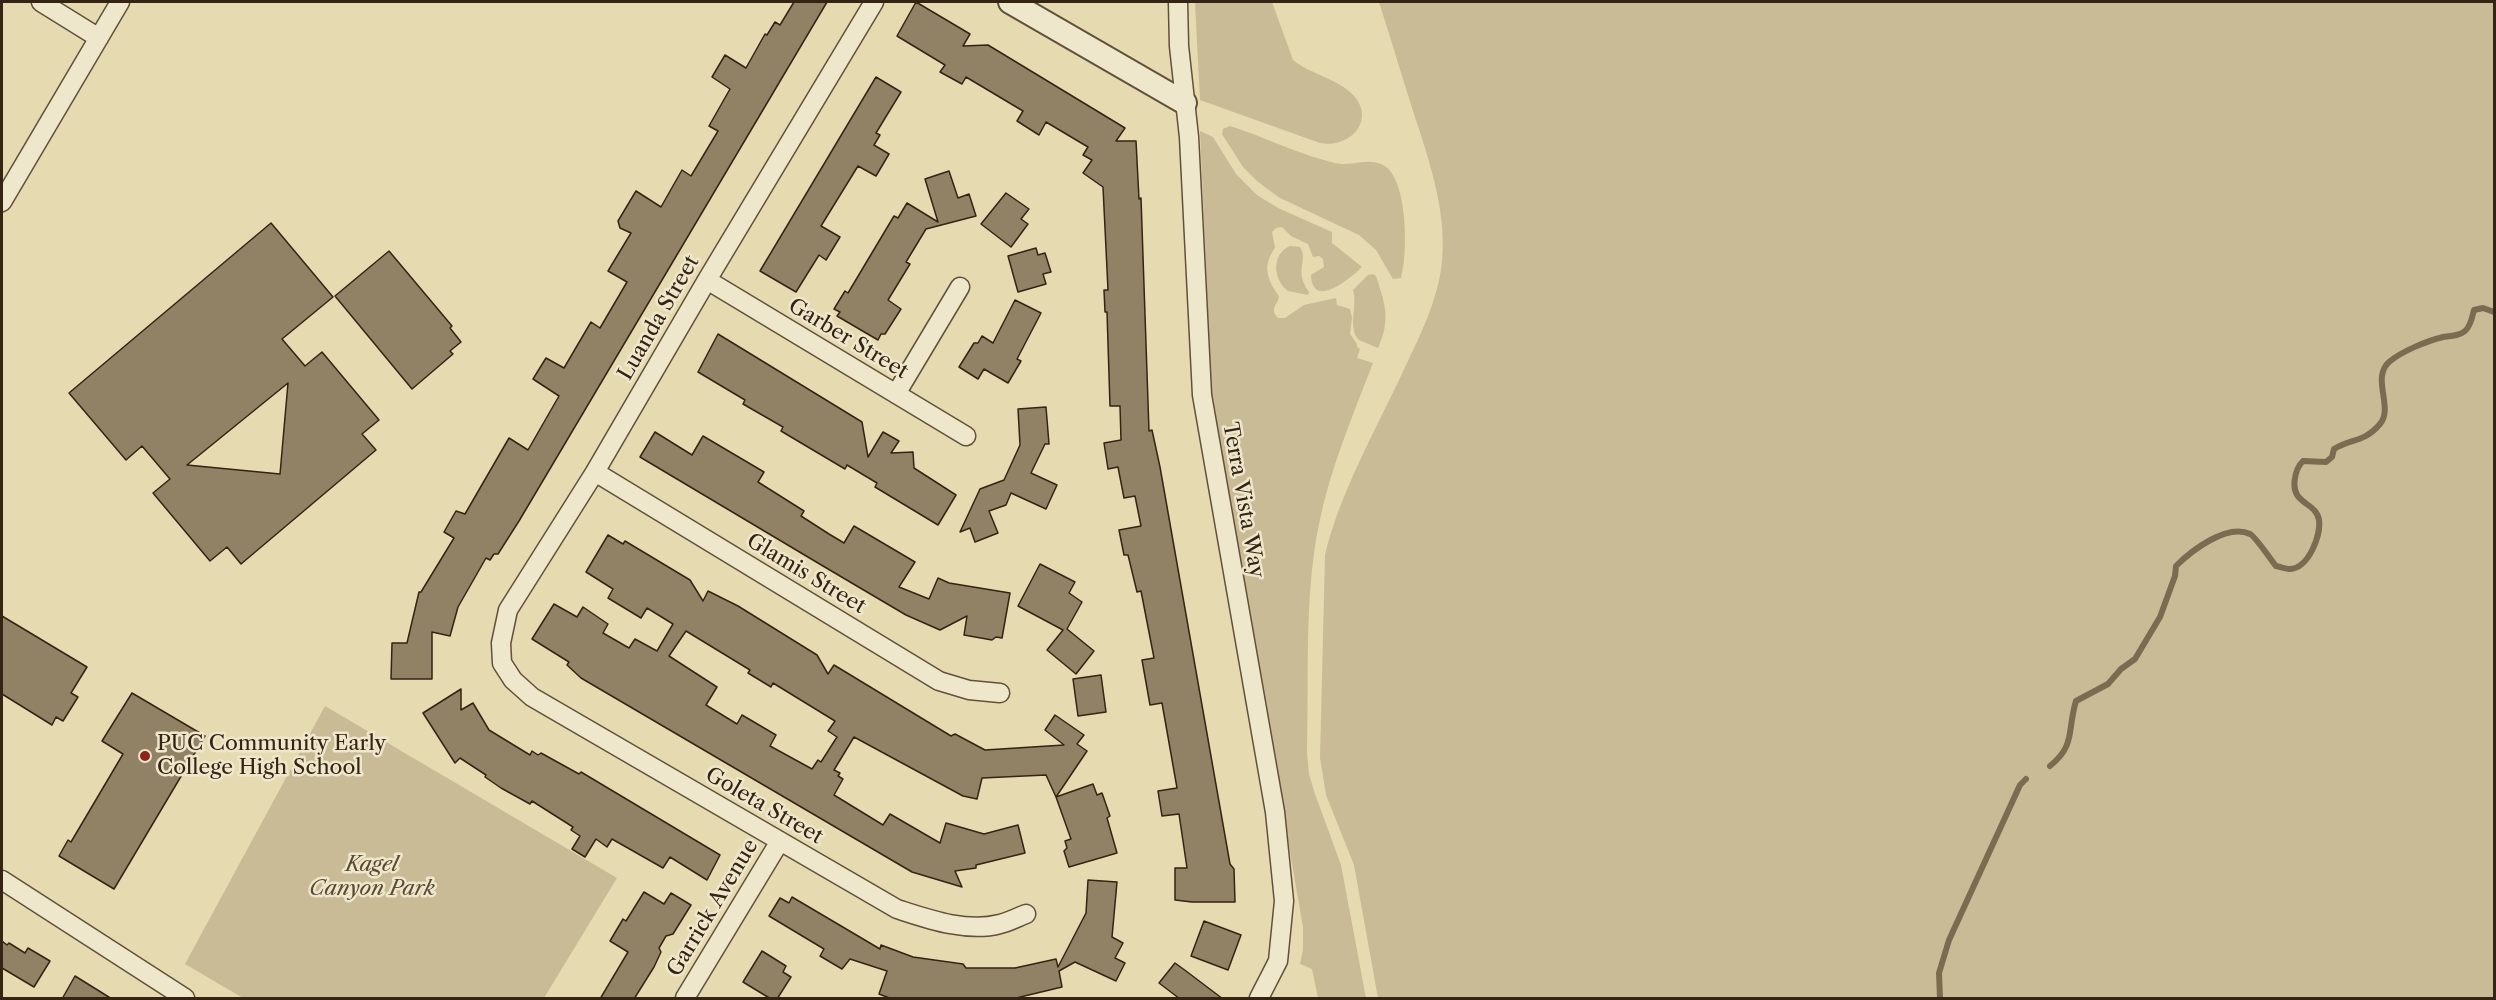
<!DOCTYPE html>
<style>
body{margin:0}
#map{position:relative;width:2496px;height:1000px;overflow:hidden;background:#e6dab0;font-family:"Libre Caslon Text",serif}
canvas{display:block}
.frame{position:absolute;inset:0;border:3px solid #352313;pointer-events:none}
</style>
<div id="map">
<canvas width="2496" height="1000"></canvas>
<div class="frame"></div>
</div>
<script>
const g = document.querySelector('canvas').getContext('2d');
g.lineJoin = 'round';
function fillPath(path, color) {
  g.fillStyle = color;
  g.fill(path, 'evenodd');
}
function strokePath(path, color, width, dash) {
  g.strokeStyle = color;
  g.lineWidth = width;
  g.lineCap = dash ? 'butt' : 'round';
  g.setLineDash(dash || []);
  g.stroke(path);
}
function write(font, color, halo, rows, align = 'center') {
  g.font = font + ' "Libre Caslon Text",serif';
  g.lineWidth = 5;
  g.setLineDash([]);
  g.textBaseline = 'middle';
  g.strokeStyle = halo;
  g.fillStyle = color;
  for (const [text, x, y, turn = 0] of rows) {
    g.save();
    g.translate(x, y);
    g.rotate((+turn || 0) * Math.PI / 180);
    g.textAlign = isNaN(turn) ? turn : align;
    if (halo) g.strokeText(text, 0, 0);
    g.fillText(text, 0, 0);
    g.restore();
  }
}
fillPath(new Path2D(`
 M 1195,2 L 1272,2 L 1293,60 C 1311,75 1338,78 1354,96 C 1376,121 1349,149 1320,143 L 1200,100 Z
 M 1379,2 L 2494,2 L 2494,998 L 1378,998 L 1354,865 L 1326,795 L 1320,758 L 1325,555 C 1340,491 1379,424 1407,363 C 1421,334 1436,302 1441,270 C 1449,217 1430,163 1414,114 C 1402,77 1391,39 1379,2 Z
 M 1230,126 C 1265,137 1300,155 1335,163 C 1352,167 1369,156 1385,166 C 1408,182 1408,254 1401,278 L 1393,279 L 1376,250 L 1359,235 L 1280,198 L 1258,182 L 1243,167 L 1222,134 L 1223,129 Z
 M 1200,131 L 1213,137 L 1236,174 L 1257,195 L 1278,208 L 1332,232 L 1332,243 L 1362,267 C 1352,277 1312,311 1311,275 L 1324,267 L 1323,259 L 1319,256 L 1313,257 L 1308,244 L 1291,236 L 1282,227 L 1276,228 L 1272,232 L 1275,248 C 1262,265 1267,280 1279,296 C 1278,305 1269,309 1278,318 L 1285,318 L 1304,305 L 1336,298 L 1337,305 L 1350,309 L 1352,318 L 1350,334 L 1357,344 L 1357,347 L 1360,349 L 1357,358 L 1373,363 C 1353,415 1330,469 1319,524 C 1304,596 1309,679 1307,753 L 1309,774 L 1315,794 L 1341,865 L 1366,998 L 1318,998 L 1312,969 L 1300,964 L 1303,950 L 1303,927 L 1212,404 Z
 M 1290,246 L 1300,247 C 1309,262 1293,270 1309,292 L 1308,295 L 1288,291 C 1273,280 1271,254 1290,246 Z
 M 1373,274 L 1376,276 C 1385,304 1391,319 1378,348 L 1359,340 C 1347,328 1358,305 1353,290 L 1368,275 Z
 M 325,706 L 617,878 L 544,998 L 243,998 L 185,964 Z`), '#c8bb95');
strokePath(new Path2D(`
 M 2050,766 C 2076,745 2067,730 2076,701 L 2108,684 L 2121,669 L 2135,659 L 2160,617 L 2175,576 L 2176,566 C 2191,551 2227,523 2250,534 C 2255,536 2271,560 2276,566 C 2281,567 2286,569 2290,569 C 2309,568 2321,535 2319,520 C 2316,501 2290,505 2295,478 C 2296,471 2298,466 2303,461 L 2326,462 L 2332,457 L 2334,449 C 2351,438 2364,443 2380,424 C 2394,408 2371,378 2389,362 C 2402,351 2427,341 2443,337 C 2451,336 2459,336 2465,331 C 2471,326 2472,317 2474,310 L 2483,308 L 2494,312
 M 1940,998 L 1939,973 L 1949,940 L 2020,785 L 2026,779`), '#7b6c51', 6);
const building = new Path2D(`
 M 794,2 L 827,2 L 519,521 L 498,554 L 494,554 L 490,560 L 486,558 L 458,607 L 450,636 L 432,632 L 432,679 L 391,679 L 392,643 L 407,643 L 419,592 L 421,592 L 454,538 L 444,532 L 456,511 L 465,514 L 509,438 L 528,450 L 559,396 L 533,379 L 546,358 L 564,368 L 591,322 L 600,328 L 627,282 L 608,271 L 631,233 L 620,228 L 618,221 L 636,191 L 661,207 L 682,170 L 691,176 L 718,131 L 709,126 L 730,89 L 712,77 L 725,55 L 746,68 L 765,34 L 767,35 L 775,22 L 780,25 Z
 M 916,2 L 970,34 L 963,46 L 988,45 L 1125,128 L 1116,141 L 1136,141 L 1139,199 L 1141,198 L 1149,431 L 1152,430 L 1160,467 L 1230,864 L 1234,869 L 1235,902 L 1192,902 L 1175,900 L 1175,868 L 1187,868 L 1179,814 L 1162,816 L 1158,791 L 1177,788 L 1162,703 L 1150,705 L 1142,660 L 1154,658 L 1141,591 L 1137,592 L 1128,555 L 1124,555 L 1119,530 L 1141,526 L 1135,496 L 1124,498 L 1118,467 L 1108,469 L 1104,443 L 1121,440 L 1120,406 L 1110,406 L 1107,312 L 1105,312 L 1104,290 L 1108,290 L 1103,187 L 1083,173 L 1092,160 L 1083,155 L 1088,147 L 1046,122 L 1039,135 L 1017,121 L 1023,111 L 966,77 L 962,84 L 940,72 L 945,65 L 897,36 Z
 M 876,77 L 901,92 L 876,133 L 880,135 L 874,145 L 889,154 L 876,176 L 858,166 L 821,226 L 840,237 L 826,260 L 819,255 L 796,292 L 760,271 Z
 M 949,171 L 958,198 L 969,194 L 976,216 L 926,229 L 906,262 L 910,264 L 888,300 L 901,309 L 885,334 L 881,334 L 878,340 L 837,316 L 840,312 L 834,309 L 845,291 L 848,293 L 894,216 L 898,218 L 907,203 L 938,222 L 925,179 Z
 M 1006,193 L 1029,209 L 1021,219 L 1028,224 L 1011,247 L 981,224 Z
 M 271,223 L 333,297 L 282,339 L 305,366 L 322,352 L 379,420 L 362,434 L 376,450 L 241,564 L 227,547 L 210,561 L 153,493 L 170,479 L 142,446 L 126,460 L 69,393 ZM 288,383 L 280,474 L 187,465 Z
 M 1036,248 L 1038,255 L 1045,253 L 1051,272 L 1043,274 L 1046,284 L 1018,292 L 1008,256 Z
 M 389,251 L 452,326 L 450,328 L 461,342 L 450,351 L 453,354 L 412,389 L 335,296 Z
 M 1015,300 L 1041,313 L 1017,359 L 1021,361 L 1008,383 L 984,369 L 978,379 L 959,367 L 974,343 L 978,343 L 982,336 L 993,343 Z
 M 718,334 L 862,422 L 868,457 L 883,432 L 899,441 L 891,453 L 913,452 L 914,468 L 956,495 L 938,525 L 875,487 L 877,483 L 847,465 L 845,469 L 781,431 L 783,427 L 743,404 L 745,400 L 698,372 Z
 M 1046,407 L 1049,444 L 1045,444 L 1031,473 L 1057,485 L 1046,509 L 1011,493 L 1006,505 L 989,511 L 998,533 L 975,542 L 970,528 L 960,532 L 980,489 L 1004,480 L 1020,445 L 1018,409 Z
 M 655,432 L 692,455 L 703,436 L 764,472 L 758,482 L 804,511 L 801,516 L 829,534 L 844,543 L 854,526 L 915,562 L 899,587 L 929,599 L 938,578 L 949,583 L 1010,593 L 1002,638 L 996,637 L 992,640 L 964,635 L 967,616 L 940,630 L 906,615 L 823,566 L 640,457 Z
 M 608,535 L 623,544 L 625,541 L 690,580 L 703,601 L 708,591 L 738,606 L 817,655 L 828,674 L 834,665 L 951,736 L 955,734 L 985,750 L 1064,745 L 1045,730 L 1055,715 L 1084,735 L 1077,744 L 1087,751 L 1056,797 L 1046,775 L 982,778 L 977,799 L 963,796 L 854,737 L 834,770 L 840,773 L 838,776 L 843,779 L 834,795 L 883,825 L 890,814 L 940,843 L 946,823 L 984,834 L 1018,825 L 1025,853 L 976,865 L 976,868 L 955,871 L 962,887 L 912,872 L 581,678 L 567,665 L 569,662 L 532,639 L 554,604 L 577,617 L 583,607 L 608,624 L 603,633 L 629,648 L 635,639 L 657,651 L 673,624 L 647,608 L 641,618 L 608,598 L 613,589 L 586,572 ZM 686,631 L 750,670 L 748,673 L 771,687 L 773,683 L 835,721 L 828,731 L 837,737 L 821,762 L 818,760 L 812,769 L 770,746 L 776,735 L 742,715 L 737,724 L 706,705 L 717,687 L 669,656 Z
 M 1040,564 L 1075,582 L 1069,593 L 1082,602 L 1067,629 L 1094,651 L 1076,674 L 1047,650 L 1063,630 L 1018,606 Z
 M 2,616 L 87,667 L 71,693 L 78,697 L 63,721 L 56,717 L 52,725 L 2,694 Z
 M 1101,675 L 1106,712 L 1078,716 L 1073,679 Z
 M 461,689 L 461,710 L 473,703 L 489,730 L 530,755 L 532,751 L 538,755 L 541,753 L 579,774 L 581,772 L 720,855 L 707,880 L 670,857 L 663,868 L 612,839 L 607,847 L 596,839 L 585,857 L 572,849 L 580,836 L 571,830 L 573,827 L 532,801 L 530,804 L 501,788 L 485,777 L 486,775 L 460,758 L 455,763 L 423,713 Z
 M 132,693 L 205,736 L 114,889 L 59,856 L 68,840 L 71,842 L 123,754 L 102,741 Z
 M 1093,784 L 1097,795 L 1102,793 L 1110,816 L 1107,818 L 1117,853 L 1069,867 L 1064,851 L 1067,848 L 1065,841 L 1071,839 L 1056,797 Z
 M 1088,880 L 1117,882 L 1112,937 L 1123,943 L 1115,958 L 1125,963 L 1116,981 L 1075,962 L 1059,971 L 1062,987 L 1012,999 L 892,999 L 879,994 L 887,971 L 850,959 L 842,969 L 820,956 L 824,949 L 769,916 L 780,898 L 789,903 L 792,897 L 880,949 L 881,945 L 913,957 L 963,964 L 966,968 L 1015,968 L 1056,959 L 1058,967 L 1086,913 Z
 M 644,892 L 664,904 L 671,893 L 691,905 L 673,934 L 666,936 L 659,948 L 661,952 L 654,967 L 634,999 L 600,999 L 628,952 L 610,941 L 623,919 L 626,921 Z
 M 1204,921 L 1241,935 L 1228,970 L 1191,956 Z
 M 2,941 L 7,945 L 9,943 L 25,953 L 28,948 L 50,961 L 34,987 L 2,968 Z
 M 762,951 L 786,966 L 783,972 L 791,977 L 777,999 L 771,999 L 743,982 Z
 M 1175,963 L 1186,971 L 1223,999 L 1180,999 L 1159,983 Z
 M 75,976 L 112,999 L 62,999 Z`);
fillPath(building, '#918265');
strokePath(building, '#352313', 1.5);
const minor = new Path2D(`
 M 41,2 L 99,38
 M 874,2 L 707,280 L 595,472 L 508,610 L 501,643 L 502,663 L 513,680 L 532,697 L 897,909 C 928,919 967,933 1000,924 C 1009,922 1018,917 1026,914
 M 1178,2 L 1179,46 L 1189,137 L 1202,395 L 1275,812 L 1284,901 L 1278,961 L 1259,998
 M 2,202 L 120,2
 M 707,280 L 966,436
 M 896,394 L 960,287
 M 595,472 L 939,681 L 969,690 L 1000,693
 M 2,880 L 185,998
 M 685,998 L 780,841`);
const tertiary = new Path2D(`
 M 1010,2 L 1185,103`);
strokePath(minor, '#61513a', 21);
strokePath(tertiary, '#61513a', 26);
strokePath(minor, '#efe7cc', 18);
strokePath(tertiary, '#efe7cc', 22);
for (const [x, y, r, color] of [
 [145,756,6,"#8f2418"]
]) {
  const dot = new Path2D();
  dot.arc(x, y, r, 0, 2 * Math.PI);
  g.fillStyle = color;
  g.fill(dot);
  strokePath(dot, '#efe7cc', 2);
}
write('21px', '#352313', '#efe7cc', [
 ["Luanda Street",659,318,-60],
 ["Garber Street",848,339,31],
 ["Terra Vista Way",1243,500,80],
 ["Glamis Street",806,574,31],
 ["Goleta Street",764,806,30],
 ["Garrick Avenue",713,908,-59]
]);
write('21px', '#352313', '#efe7cc', [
 ["PUC Community Early",157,744],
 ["College High School",157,768]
], 'left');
write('italic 21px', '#5a4934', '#efe7cc', [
 ["Kagel",372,865],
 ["Canyon Park",372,889]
]);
</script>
